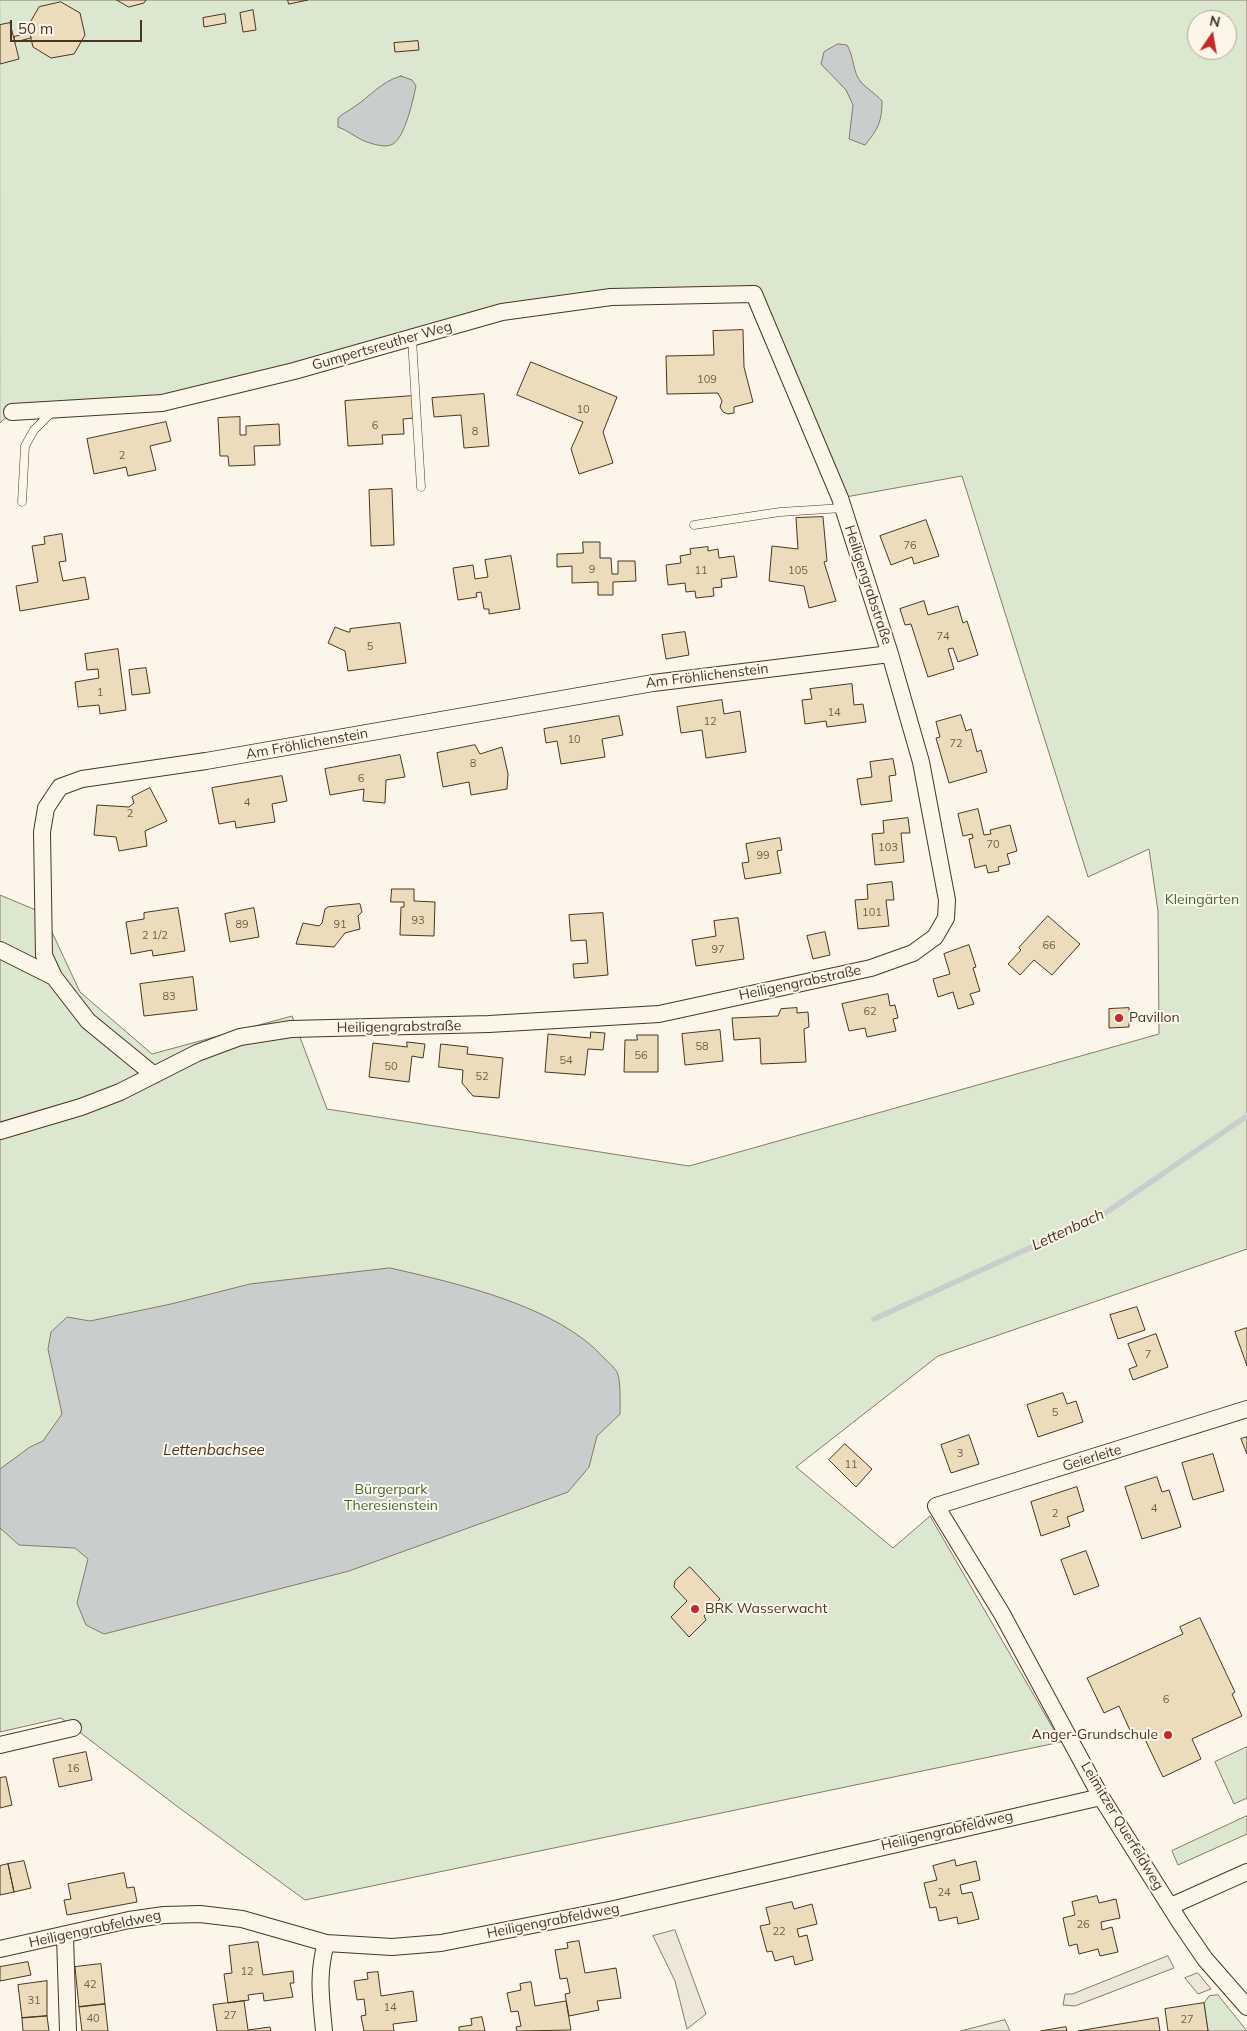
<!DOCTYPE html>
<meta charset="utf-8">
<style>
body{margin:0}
#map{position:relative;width:1247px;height:2031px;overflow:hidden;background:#fbf6e9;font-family:Mulish,sans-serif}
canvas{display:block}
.north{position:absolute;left:1187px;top:10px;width:50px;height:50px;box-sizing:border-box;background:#fbf6e9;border:1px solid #b4a999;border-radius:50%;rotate:12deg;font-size:14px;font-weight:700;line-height:20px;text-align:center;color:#4a3520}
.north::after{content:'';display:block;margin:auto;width:18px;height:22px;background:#c62828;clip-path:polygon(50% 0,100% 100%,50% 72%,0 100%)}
.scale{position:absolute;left:10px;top:20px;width:132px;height:22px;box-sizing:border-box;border:2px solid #4a3520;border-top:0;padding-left:6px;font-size:15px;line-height:18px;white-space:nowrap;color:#4a3520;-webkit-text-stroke:4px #fbf6e9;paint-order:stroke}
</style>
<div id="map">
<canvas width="1247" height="2031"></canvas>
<div class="north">N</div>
<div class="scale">50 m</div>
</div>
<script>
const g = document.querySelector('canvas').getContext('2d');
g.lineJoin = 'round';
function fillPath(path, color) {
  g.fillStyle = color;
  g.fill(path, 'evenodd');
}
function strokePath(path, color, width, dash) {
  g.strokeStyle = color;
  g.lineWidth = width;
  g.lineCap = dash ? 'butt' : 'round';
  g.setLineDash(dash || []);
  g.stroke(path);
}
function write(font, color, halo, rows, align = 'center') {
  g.font = font + ' Mulish,sans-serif';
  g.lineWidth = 4;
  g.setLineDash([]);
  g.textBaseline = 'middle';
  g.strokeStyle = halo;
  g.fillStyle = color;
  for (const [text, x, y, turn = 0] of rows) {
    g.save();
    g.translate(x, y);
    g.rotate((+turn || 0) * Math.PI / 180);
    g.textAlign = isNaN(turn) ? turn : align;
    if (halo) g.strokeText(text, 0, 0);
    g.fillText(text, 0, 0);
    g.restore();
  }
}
const green = new Path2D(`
 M 0,0 L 1247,0 L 1247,1249 L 938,1356 L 796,1467 L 893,1548 L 930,1516 L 1061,1742 L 305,1900 L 178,1807 L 61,1718 L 0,1732 L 0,895 L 43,913 L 80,992 L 152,1054 L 292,1016 L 327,1109 L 689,1166 L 1159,1034 L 1158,911 L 1149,849 L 1088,877 L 962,476 L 840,498 L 754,294 L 502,312 L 162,403 L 12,412 L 0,423 ZM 1197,20 L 1227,20 L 1227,50 L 1197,50 Z
 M 1247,1747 L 1247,1798 L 1234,1804 L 1215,1762 Z
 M 1247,1816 L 1247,1834 L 1178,1865 L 1172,1851 Z
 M 1218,1995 L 1247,2031 L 1208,2031 L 1204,2003 L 1209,1996 Z`);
fillPath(green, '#dce7d0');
strokePath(green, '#887966', 1);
const parking = new Path2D(`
 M 675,1930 L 706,2014 L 687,2029 L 675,1981 L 653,1936 Z
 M 1168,1956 L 1174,1968 L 1075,2006 L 1063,2005 L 1065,1994 L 1072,1994 Z
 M 1198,1973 L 1211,1989 L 1198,1994 L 1185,1978 Z
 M 1005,2020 L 1010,2031 L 961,2031 Z`);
fillPath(parking, '#ede7d9');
strokePath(parking, '#887966', 1);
const water = new Path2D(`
 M 838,44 L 847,45 C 854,56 853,74 861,82 C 866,88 876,94 882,101 C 882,122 878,129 865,145 L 849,139 L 853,105 L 846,90 L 821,64 L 824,52 Z
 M 401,76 L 412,80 L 416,86 C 413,100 405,137 393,144 C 386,149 369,143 362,140 C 354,136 347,130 338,127 L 338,118 C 343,113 349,111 354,107 C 371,96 380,82 401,76 Z
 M 390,1268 C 456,1283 558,1306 604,1358 C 608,1362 614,1367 617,1372 C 621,1380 620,1404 620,1414 L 597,1436 L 589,1467 L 568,1492 L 349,1571 L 104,1634 L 86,1625 L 77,1603 L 88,1559 L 75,1548 L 19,1545 L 0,1528 L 0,1469 L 30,1447 L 43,1441 L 62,1414 L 48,1349 L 51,1332 L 67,1317 L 90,1321 L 171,1304 L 250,1284 Z`);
fillPath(water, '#c9cecd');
strokePath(water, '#887966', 1);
strokePath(new Path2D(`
 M 874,1319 L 1104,1214 L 1247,1116`), '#c9cecd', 5.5);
const building = new Path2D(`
 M 117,0 L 146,0 L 144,3 L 129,7 Z
 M 288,0 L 308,0 L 289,4 Z
 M 61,2 L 80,13 L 85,35 L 74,54 L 51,58 L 33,47 L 28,26 L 39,7 Z
 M 253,10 L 256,30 L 243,32 L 240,13 Z
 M 225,14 L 226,23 L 204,27 L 203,18 Z
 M 10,23 L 19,59 L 0,64 L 0,25 Z
 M 30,33 L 31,38 L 15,42 L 14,37 Z
 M 418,41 L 419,50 L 395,52 L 394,43 Z
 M 743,330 L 744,367 L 753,402 L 734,407 L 734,413 L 728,414 L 723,412 L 720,407 L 722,401 L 718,393 L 667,394 L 666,356 L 714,355 L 713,331 Z
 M 531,362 L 617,397 L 603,432 L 613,463 L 579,474 L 571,449 L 583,422 L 517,395 Z
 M 484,394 L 489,446 L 464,448 L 461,415 L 434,417 L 432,398 Z
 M 413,396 L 415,418 L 403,419 L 404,434 L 382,435 L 383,444 L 348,446 L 345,401 Z
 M 240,417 L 240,435 L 246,435 L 246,426 L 279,424 L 280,445 L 254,446 L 255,465 L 229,466 L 228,456 L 220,456 L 218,418 Z
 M 166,422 L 171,441 L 150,446 L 156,470 L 128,476 L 126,467 L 94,474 L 87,439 Z
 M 392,489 L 394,545 L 371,546 L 369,490 Z
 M 823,517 L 827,561 L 824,562 L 836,601 L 809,608 L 804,586 L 769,581 L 772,546 L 798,549 L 796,518 Z
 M 926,520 L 939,556 L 914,564 L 912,557 L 891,565 L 880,536 Z
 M 62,534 L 66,561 L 59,562 L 63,581 L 85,577 L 89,599 L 20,611 L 16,586 L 38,582 L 32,546 L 45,544 L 44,537 Z
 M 583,542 L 600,542 L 600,558 L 611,558 L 612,574 L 618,574 L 618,561 L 635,561 L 636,581 L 613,582 L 613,595 L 598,595 L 598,582 L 572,583 L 572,566 L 557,567 L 557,554 L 583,553 Z
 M 708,547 L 708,551 L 718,549 L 719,558 L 734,556 L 737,577 L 721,579 L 722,587 L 713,588 L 714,596 L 696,598 L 695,591 L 686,592 L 685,583 L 668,585 L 666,565 L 681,563 L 680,556 L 691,554 L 690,549 Z
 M 511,556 L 520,609 L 489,614 L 489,609 L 484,609 L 481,592 L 476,593 L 477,597 L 458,600 L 453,568 L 473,565 L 475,579 L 488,577 L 485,560 Z
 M 924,601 L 928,615 L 958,606 L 963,623 L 967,621 L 978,655 L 958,662 L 953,648 L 948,649 L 954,669 L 928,677 L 911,624 L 905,625 L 900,609 Z
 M 400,623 L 406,663 L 348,671 L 345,651 L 328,643 L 335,627 L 348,632 L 350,632 L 350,629 Z
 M 685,632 L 689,655 L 666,659 L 662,635 Z
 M 118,649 L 126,710 L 100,714 L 99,705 L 78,707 L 75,682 L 99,678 L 98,669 L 87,670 L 85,654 Z
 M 146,668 L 150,693 L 132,695 L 129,670 Z
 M 852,684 L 854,705 L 863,704 L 866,722 L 827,727 L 826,721 L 805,724 L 802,700 L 812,699 L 810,689 Z
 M 722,700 L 724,714 L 740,711 L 746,752 L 706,758 L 702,730 L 681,733 L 677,707 Z
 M 961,715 L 966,731 L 971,729 L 977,752 L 981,750 L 987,772 L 949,783 L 936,738 L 940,737 L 936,722 Z
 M 619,716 L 623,735 L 602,739 L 605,757 L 561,764 L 557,741 L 546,743 L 544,729 Z
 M 475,745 L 480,754 L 502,747 L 508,774 L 507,789 L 471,795 L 469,782 L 443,787 L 437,753 Z
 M 400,755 L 405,777 L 386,780 L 385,803 L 363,801 L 364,789 L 330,795 L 325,769 Z
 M 893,759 L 896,775 L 889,776 L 892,801 L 861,805 L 857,779 L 872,777 L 870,762 Z
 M 282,776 L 287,801 L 272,804 L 275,822 L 236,828 L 235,821 L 219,824 L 212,788 Z
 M 150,788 L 167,821 L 145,831 L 147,846 L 119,851 L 116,837 L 94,835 L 97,805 L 129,807 L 134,803 L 132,797 Z
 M 978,809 L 984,835 L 991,834 L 990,830 L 1010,825 L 1017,851 L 1007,854 L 1010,864 L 998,867 L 999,871 L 988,873 L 986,865 L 975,868 L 969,839 L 973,838 L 972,834 L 963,836 L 958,814 Z
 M 908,818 L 910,833 L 901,833 L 904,862 L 875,865 L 872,834 L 884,833 L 883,821 Z
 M 780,838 L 782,850 L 777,851 L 781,873 L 745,879 L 742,863 L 749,862 L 746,844 Z
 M 892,882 L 894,900 L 886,900 L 889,926 L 858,929 L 855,900 L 868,899 L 867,885 Z
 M 392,889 L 414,889 L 414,901 L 435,902 L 434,936 L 400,935 L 401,907 L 404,907 L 404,902 L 391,902 Z
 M 360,904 L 362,912 L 358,916 L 360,929 L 345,933 L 334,947 L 296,944 L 303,923 L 319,926 L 322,923 L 325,909 L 328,907 Z
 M 178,908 L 185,951 L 153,956 L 152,950 L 131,954 L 126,922 L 144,919 L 144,913 Z
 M 254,908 L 259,937 L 230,942 L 225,914 Z
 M 603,913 L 608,975 L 574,978 L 573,964 L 588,963 L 586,940 L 571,941 L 569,915 Z
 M 1048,916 L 1080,944 L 1052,975 L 1034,960 L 1020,975 L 1008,964 L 1021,950 L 1019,948 Z
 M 738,918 L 744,959 L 696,966 L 692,940 L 716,936 L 714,921 Z
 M 825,932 L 830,955 L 813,959 L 807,936 Z
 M 969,945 L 976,967 L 973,968 L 980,991 L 970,994 L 974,1004 L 958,1009 L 953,992 L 938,997 L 933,979 L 950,974 L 944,954 Z
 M 193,977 L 197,1010 L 144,1016 L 140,984 Z
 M 888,994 L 890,1006 L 895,1005 L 898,1018 L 893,1019 L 896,1031 L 867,1037 L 865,1028 L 849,1031 L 842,1004 Z
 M 797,1008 L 797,1013 L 808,1012 L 809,1027 L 804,1029 L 806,1062 L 761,1064 L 760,1038 L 734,1040 L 732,1018 L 778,1016 L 781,1009 Z
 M 1129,1008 L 1129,1027 L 1109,1028 L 1109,1009 Z
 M 720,1030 L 723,1061 L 685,1065 L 682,1034 Z
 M 591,1032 L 605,1033 L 603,1050 L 588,1049 L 585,1075 L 545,1072 L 548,1034 L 590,1038 Z
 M 637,1035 L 658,1035 L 658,1072 L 624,1072 L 625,1040 L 637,1040 Z
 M 407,1042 L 425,1044 L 423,1058 L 412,1056 L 409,1082 L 369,1077 L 373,1043 L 407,1047 Z
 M 441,1044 L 468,1047 L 467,1054 L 503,1058 L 499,1098 L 473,1096 L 462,1083 L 463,1070 L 439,1067 Z
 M 1137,1307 L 1145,1330 L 1118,1339 L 1110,1315 Z
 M 1247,1328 L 1247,1366 L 1235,1332 Z
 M 1156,1334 L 1168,1367 L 1133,1380 L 1129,1369 L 1137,1366 L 1128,1344 Z
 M 1063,1393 L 1067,1404 L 1076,1401 L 1083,1422 L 1038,1437 L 1027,1405 Z
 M 969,1435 L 979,1464 L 951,1473 L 941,1445 Z
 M 1247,1437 L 1247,1454 L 1241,1439 Z
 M 845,1444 L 872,1469 L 856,1487 L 829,1460 Z
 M 1213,1454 L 1224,1491 L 1193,1500 L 1182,1463 Z
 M 1157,1477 L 1162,1492 L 1169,1490 L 1181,1527 L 1142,1539 L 1125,1487 Z
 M 1077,1487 L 1084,1511 L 1067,1517 L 1070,1526 L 1041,1536 L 1031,1502 Z
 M 1086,1551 L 1099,1586 L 1074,1595 L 1061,1560 Z
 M 690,1567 L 720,1599 L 704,1616 L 706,1620 L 689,1637 L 671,1617 L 687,1601 L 674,1587 L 675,1581 Z
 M 1200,1618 L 1235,1692 L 1232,1694 L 1242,1716 L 1192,1739 L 1201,1759 L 1163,1777 L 1142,1733 L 1133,1737 L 1119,1706 L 1104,1713 L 1087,1678 L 1183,1634 L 1180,1627 Z
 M 86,1752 L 92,1780 L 59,1787 L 53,1759 Z
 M 6,1777 L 12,1805 L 0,1808 L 0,1778 Z
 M 955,1860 L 956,1866 L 976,1861 L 980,1880 L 960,1885 L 962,1894 L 972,1892 L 979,1919 L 958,1924 L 957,1917 L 939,1921 L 936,1907 L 930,1908 L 924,1883 L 937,1880 L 933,1866 Z
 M 24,1861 L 31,1888 L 14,1892 L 8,1864 Z
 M 8,1864 L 14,1892 L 0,1895 L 0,1866 Z
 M 124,1873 L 127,1888 L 134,1887 L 137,1902 L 67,1915 L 64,1900 L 71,1899 L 68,1884 Z
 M 1097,1896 L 1099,1903 L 1116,1899 L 1120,1918 L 1101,1922 L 1102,1930 L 1112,1927 L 1118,1952 L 1100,1956 L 1098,1949 L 1079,1954 L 1077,1944 L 1069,1946 L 1063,1918 L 1075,1915 L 1072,1902 Z
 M 792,1902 L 794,1909 L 812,1904 L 817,1924 L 797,1929 L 799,1937 L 807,1935 L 813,1960 L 795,1965 L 793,1956 L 775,1961 L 772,1951 L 767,1952 L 760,1926 L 770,1924 L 766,1908 Z
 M 579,1941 L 585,1973 L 616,1968 L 621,1998 L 597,2001 L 599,2010 L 569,2016 L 565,1994 L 570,1993 L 567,1978 L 560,1979 L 555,1950 L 568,1948 L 567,1943 Z
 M 258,1942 L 263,1975 L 293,1971 L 294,1983 L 290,1983 L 293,1997 L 264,2001 L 263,1993 L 248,1995 L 249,2000 L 228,2003 L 224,1974 L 232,1973 L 229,1946 Z
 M 28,1962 L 31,1975 L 0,1981 L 0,1967 Z
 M 101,1964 L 105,2004 L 79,2007 L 75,1967 Z
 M 378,1972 L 381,1996 L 413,1991 L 417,2021 L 393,2024 L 394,2031 L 364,2031 L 361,2016 L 366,2015 L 364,1999 L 357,2000 L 354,1981 L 368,1979 L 367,1973 Z
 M 47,1981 L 47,2016 L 22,2018 L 18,1985 Z
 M 531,1982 L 535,2006 L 566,2001 L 571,2030 L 517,2031 L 516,2027 L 521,2026 L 518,2011 L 511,2012 L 507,1993 L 521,1990 L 520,1984 Z
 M 244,2001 L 248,2030 L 270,2027 L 271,2031 L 217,2031 L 213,2005 Z
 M 1204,2003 L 1208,2031 L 1168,2031 L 1165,2009 Z
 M 105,2004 L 108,2031 L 82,2031 L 79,2007 Z
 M 47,2016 L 49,2031 L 23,2031 L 22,2018 Z
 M 482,2017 L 485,2031 L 459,2031 L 459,2027 L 472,2025 L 471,2019 Z
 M 1158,2018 L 1160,2031 L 1078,2031 L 1138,2021 Z
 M 1066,2027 L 1067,2031 L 1041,2031 Z`);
fillPath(building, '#ecdcbc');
strokePath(building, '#4a3520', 1);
const service = new Path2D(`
 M 412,339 L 421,487
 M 22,502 L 25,446 L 34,430 L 52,412
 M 694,525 L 780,512 L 843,508`);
const minor = new Path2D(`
 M 0,950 L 54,977
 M 154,1075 L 88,1021 L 54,977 L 44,955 L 42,832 L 46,808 L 60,787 L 82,779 L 206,761 L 653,683 L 890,654
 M 0,1131 L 81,1107 L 120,1092 L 197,1053 L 240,1037 L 291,1029 L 489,1024 L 659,1014 L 871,968 L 913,953 L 935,937 L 946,918 L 947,900 L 921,762 L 890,654 L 840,498 L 754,294 L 611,297 L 502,312 L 294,371 L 162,403 L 12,412
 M 1247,1409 L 936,1506 L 1002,1614 L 1101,1797 L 1181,1924 L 1205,1959 L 1247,2007
 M 0,1745 L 73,1728
 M 1171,1906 L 1247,1872
 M 65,1936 L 68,2031
 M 0,1949 L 129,1920 L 164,1915 L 200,1914 L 242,1919 L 326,1943 L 392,1947 L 441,1943 L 614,1909 L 1101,1797
 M 324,2031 C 321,1998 317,1975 326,1943`);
strokePath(service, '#4a3520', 9);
strokePath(minor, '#4a3520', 18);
strokePath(service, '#fbf6e9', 8);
strokePath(minor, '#fbf6e9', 16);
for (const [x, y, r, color] of [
 [1119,1018,5,"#c62828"],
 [695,1609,5,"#c62828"],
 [1168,1735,5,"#c62828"]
]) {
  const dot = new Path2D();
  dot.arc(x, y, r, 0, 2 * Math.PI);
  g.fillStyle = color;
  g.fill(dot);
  strokePath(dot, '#fbf6e9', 2);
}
write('11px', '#725f47', null, [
 ["109",707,380],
 ["10",583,410],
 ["6",375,426],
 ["8",475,432],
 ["2",122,456],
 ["76",910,546],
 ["9",592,570],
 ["11",701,571],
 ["105",798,571],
 ["74",943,637],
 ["5",370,647],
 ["1",100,693],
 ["14",834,713],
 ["12",710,722],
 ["10",574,740],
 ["72",956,744],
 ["8",473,764],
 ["6",361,779],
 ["4",247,803],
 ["2",130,814],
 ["70",993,845],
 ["103",888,848],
 ["99",763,856],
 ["101",872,913],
 ["93",418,921],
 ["89",242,925],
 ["91",340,925],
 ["2 1/2",155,936],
 ["66",1049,946],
 ["97",718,950],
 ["83",169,997],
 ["62",870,1012],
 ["58",702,1047],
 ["56",641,1056],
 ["54",566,1061],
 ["50",391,1067],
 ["52",482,1077],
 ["7",1148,1355],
 ["5",1055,1413],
 ["3",960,1454],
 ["11",851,1465],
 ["4",1154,1509],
 ["2",1055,1514],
 ["6",1166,1700],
 ["16",73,1769],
 ["24",944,1893],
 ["26",1083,1925],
 ["22",779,1932],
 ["12",247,1972],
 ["42",90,1985],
 ["31",34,2001],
 ["14",390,2008],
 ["27",230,2016],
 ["40",93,2019],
 ["27",1187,2020]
]);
write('14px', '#4a3520', '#fbf6e9', [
 ["Gumpertsreuther Weg",382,346,-16],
 ["Heiligengrabstraße",868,585,72],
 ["Am Fröhlichenstein",707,676,-7],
 ["Am Fröhlichenstein",307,744,-10],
 ["Heiligengrabstraße",800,983,-12],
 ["Heiligengrabstraße",399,1027,-1],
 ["Geierleite",1092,1458,-17],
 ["Leimitzer Querfeldweg",1122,1826,59],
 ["Heiligengrabfeldweg",947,1831,-13],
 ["Heiligengrabfeldweg",553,1921,-11],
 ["Heiligengrabfeldweg",95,1929,-12]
]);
write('14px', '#436837', '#fbf6e9', [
 ["Kleingärten",1202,900],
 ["Bürgerpark",391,1490],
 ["Theresienstein",391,1506]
]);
write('14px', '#4a3520', '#fbf6e9', [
 ["Pavillon",1129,1018],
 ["BRK Wasserwacht",705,1609],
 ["Anger-Grundschule",1158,1735,"right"]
], 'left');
write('italic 15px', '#4a3520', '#fbf6e9', [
 ["Lettenbach",1068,1230,-25],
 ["Lettenbachsee",214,1450]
]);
</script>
